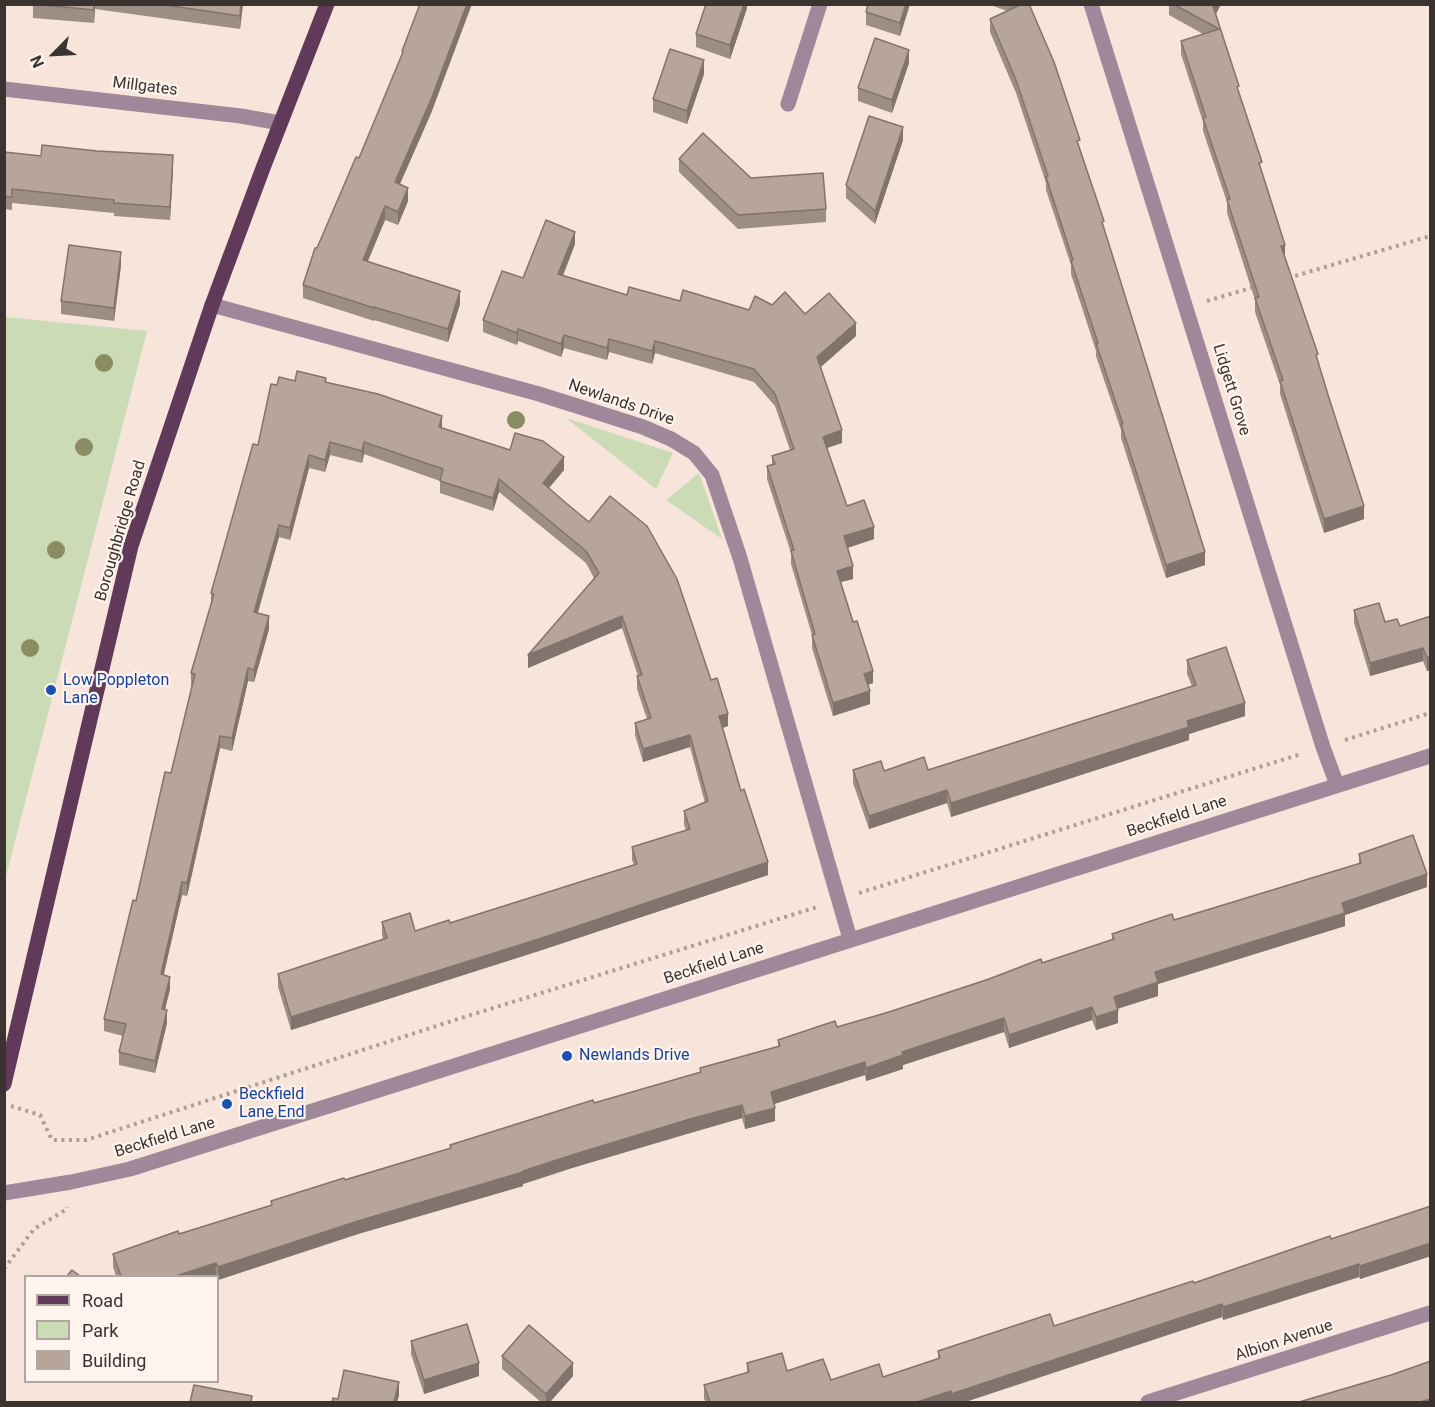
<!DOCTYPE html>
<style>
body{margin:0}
#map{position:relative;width:1435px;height:1407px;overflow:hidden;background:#f7e4da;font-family:Roboto,sans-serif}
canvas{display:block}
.frame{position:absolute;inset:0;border:6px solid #3a332f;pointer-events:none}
.legend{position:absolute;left:24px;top:1275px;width:195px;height:108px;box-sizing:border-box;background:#fff3ed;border:2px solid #b0a6a1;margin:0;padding:8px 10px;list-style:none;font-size:18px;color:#3a332f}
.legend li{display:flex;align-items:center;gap:12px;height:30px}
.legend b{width:30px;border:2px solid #b0a6a1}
.north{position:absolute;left:24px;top:24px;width:60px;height:60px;-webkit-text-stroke:4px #fff3ed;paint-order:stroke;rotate:246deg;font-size:16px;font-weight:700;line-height:24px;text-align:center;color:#3a332f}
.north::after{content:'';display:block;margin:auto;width:21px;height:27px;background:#3a332f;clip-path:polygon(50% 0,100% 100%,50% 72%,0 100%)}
</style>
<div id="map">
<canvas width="1435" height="1407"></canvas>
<div class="frame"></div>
<ul class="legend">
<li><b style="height:8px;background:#613a59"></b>Road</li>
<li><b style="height:16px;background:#cadbb6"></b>Park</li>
<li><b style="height:16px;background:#b7a59b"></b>Building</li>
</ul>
<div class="north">N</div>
</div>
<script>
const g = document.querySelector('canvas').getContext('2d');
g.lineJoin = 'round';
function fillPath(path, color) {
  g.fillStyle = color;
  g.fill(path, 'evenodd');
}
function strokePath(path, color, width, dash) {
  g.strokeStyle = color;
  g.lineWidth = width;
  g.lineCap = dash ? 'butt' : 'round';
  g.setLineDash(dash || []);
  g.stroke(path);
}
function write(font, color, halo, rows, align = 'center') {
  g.font = font + ' Roboto,sans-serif';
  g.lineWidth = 4.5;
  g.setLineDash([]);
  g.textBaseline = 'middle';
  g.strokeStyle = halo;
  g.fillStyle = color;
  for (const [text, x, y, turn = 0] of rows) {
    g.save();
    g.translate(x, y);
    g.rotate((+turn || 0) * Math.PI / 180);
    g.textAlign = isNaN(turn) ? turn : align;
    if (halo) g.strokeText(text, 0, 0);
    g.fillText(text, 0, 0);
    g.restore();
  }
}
fillPath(new Path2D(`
 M 5,317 L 147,331 L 5,880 L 4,317 Z
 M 566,418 L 673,453 L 656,489 Z
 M 699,473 L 722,539 L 666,500 Z`), '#cadbb6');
strokePath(new Path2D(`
 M 1288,278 L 1430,236
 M 1207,301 L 1254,287
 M 1345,740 L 1430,713
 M 859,893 L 1301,754
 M 11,1106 L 40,1115 L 52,1140 L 86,1140 L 458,1019 L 817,907
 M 4,1269 L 34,1229 L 67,1209 L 67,1207`), '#ad9f97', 4, [3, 4.5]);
strokePath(new Path2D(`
 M 1091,4 L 1323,747 L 1337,785
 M 4,89 L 241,116 L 280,123
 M 788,104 L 820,4
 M 212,305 L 539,394 L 643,427 L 671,439 L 694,453 L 712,475 L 740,558 L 850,939
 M 4,1193 L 71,1182 L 130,1169 L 1430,756
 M 1148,1402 L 1430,1313`), '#9f8899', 15);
strokePath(new Path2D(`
 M 4,1084 L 131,546 L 212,305 L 263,168 L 327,4`), '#613a59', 15);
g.fillStyle = '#8a8d64';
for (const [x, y] of [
 [104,363],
 [516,420],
 [84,447],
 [56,550],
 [30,648]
]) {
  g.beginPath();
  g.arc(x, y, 9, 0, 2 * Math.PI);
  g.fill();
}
fillPath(new Path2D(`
 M 243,4 L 240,29 L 95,9 L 94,23 L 33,18 L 33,5 Z
 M 420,4 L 432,111 L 400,184 L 408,201 L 398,225 L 385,220 L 367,262 L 460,304 L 448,342 L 374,320 L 374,321 L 303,298 L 303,285 L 317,248 L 359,158 L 402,55 L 402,51 Z
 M 747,4 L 747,8 L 730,59 L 696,47 L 696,34 Z
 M 868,4 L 910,4 L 900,36 L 866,25 L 866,12 Z
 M 988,4 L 1029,4 L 1080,148 L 1205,565 L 1166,578 L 1121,438 L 1121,430 L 1096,356 L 1096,351 L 1071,274 L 1071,265 L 1046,190 L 1046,183 L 1016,93 L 990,32 L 990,19 L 1007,11 Z
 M 1169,4 L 1221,4 L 1216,14 L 1262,173 L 1285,258 L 1318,361 L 1364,519 L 1324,533 L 1280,394 L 1280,385 L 1255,312 L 1255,300 L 1227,213 L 1227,202 L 1203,131 L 1203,122 L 1181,54 L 1181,41 L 1203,34 L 1169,15 Z
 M 909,63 L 892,113 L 858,101 L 858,88 Z
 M 704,74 L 687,124 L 653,112 L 653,99 Z
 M 903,140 L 875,224 L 846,198 L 846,185 Z
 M 4,152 L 173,169 L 170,220 L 114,216 L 114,213 L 12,203 L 12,210 L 4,209 Z
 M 679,159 L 751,178 L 826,209 L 826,222 L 738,229 L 679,172 Z
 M 575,244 L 563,276 L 627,295 L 680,301 L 749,310 L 772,305 L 805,314 L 856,336 L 821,367 L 842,443 L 827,448 L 847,506 L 874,539 L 847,548 L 853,579 L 841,582 L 873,683 L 868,685 L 870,704 L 833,716 L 812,648 L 812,635 L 791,564 L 791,553 L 767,479 L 767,466 L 772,465 L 772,456 L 790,450 L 775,406 L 754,382 L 655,353 L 652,364 L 609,352 L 607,360 L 564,348 L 561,357 L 518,341 L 517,345 L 483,332 L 483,320 L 523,278 Z
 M 121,265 L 114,321 L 61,314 L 61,301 Z
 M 295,381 L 326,382 L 442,428 L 564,470 L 549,488 L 711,680 L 728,726 L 723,728 L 741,791 L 768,875 L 545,949 L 291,1030 L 278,987 L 278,974 L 383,939 L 382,935 L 382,922 L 415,931 L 450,923 L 634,865 L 632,860 L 632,847 L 686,831 L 684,824 L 684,811 L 705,803 L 690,747 L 643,762 L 635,735 L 635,723 L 647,719 L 637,689 L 637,676 L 638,676 L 622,628 L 528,668 L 594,578 L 586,563 L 499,492 L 493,511 L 440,493 L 440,481 L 364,454 L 362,463 L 330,455 L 325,472 L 309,468 L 290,540 L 279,537 L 258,613 L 269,629 L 254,682 L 248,681 L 232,751 L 220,748 L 187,896 L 182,895 L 163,975 L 170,989 L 165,1009 L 167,1023 L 155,1073 L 119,1065 L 119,1052 L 123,1036 L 104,1031 L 104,1019 L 171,773 L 192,686 L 191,686 L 191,673 L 211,605 L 211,593 L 277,385 Z
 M 1354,610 L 1385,622 L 1400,626 L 1431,616 L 1431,670 L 1427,671 L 1423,661 L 1370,676 L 1354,623 Z
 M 1187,660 L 1245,716 L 1189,734 L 1189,740 L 951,817 L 947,803 L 869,829 L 853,783 L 853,770 L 928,770 L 1192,686 L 1187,674 Z
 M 1359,854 L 1427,887 L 1345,915 L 1345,926 L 1158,984 L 1158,996 L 1118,1008 L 1118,1023 L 1096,1030 L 1092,1020 L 1009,1048 L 1004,1032 L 903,1065 L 903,1069 L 866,1081 L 865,1075 L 774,1104 L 775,1121 L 745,1129 L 742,1118 L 690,1133 L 572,1168 L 523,1184 L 523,1186 L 358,1234 L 218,1280 L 218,1276 L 116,1276 L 113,1267 L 113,1254 L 179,1234 L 271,1205 L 271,1201 L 450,1148 L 450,1145 L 700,1073 L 700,1068 L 778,1046 L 778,1040 L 837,1027 L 889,1012 L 1112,940 L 1112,934 L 1174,920 L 1359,864 Z
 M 1431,1206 L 1431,1256 L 1360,1279 L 1359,1277 L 1223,1320 L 1222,1317 L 965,1402 L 706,1402 L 704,1399 L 704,1385 L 747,1373 L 747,1363 L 831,1380 L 883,1377 L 938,1359 L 938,1351 L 1054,1326 L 1194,1283 L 1331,1239 Z
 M 411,1341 L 479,1376 L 424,1394 L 411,1354 Z
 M 502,1356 L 573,1376 L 550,1402 L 541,1402 L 502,1369 Z`), '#9d8e85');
fillPath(new Path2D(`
 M 94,4 L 95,4 L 95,9 L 94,23 Z
 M 241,4 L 243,4 L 240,29 L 240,16 Z
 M 467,4 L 472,4 L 432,111 L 395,195 L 395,182 Z
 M 744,4 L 747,4 L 747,8 L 730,59 L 730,45 Z
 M 906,4 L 910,4 L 900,36 L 900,23 Z
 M 1214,4 L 1221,4 L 1213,19 L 1213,6 Z
 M 909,50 L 909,63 L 892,113 L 892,100 Z
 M 704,60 L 704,74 L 687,124 L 687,111 Z
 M 903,127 L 903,140 L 875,224 L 875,211 Z
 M 173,155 L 173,169 L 170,220 L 170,207 Z
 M 408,188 L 408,201 L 398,225 L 398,212 Z
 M 385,206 L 385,220 L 363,273 L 363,260 Z
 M 575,232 L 575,244 L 558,287 L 558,274 Z
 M 1285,245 L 1285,258 L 1281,246 Z
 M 121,252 L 121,265 L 114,321 L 114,308 Z
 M 460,291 L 460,304 L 448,342 L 448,329 Z
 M 856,323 L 856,336 L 817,370 L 817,357 Z
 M 518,329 L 518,341 L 517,345 L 517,333 Z
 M 564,335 L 564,348 L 561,357 L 561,344 Z
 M 609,339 L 609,352 L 607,360 L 607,348 Z
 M 655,341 L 655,353 L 652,364 L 652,351 Z
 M 442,416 L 442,429 L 439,427 Z
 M 842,430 L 842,443 L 823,449 L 823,437 Z
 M 330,442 L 330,455 L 325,472 L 325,460 Z
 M 364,442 L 364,454 L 362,463 L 362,451 Z
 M 309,455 L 309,468 L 290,540 L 290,528 Z
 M 564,457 L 564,470 L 543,495 L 543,483 Z
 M 499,479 L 499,492 L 493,511 L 493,498 Z
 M 1364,506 L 1364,519 L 1324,533 L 1324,519 Z
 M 279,525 L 279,537 L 254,625 L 254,612 Z
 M 874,527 L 874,539 L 844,549 L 844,536 Z
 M 1205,552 L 1205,565 L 1166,578 L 1166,565 Z
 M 853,566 L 853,579 L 837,583 L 837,571 Z
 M 269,616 L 269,629 L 254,682 L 254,670 Z
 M 622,616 L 622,628 L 528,668 L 528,655 Z
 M 1423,648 L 1423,661 L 1370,676 L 1370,663 Z
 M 1431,656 L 1431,670 L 1427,671 L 1427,658 Z
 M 248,668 L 248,681 L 232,751 L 232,738 Z
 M 873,671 L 873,683 L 864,686 L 864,674 Z
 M 870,691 L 870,704 L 833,716 L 833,703 Z
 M 1245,703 L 1245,716 L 1189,734 L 1189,740 L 951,817 L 951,803 L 1187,721 Z
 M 728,714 L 728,726 L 719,729 L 719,716 Z
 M 690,735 L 690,747 L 643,762 L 643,749 Z
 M 220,736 L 220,748 L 187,896 L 187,883 Z
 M 947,790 L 947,803 L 869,829 L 869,816 Z
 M 768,862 L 768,875 L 545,949 L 291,1030 L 291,1017 Z
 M 1427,874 L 1427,887 L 1345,915 L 1345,926 L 1158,984 L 1158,996 L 1114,1010 L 1114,997 L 1155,972 L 1342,903 Z
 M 182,882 L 182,895 L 161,987 L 161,974 Z
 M 170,977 L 170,989 L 162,1022 L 162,1009 Z
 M 1092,1007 L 1092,1020 L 1009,1048 L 1009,1035 Z
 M 167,1010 L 167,1023 L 155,1073 L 155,1061 Z
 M 1118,1010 L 1118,1023 L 1096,1030 L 1096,1017 Z
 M 1004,1018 L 1004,1032 L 903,1065 L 903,1069 L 866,1081 L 866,1068 L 902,1052 Z
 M 865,1062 L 865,1075 L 771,1105 L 771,1092 Z
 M 742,1105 L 742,1118 L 690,1133 L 572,1168 L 523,1184 L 523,1186 L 358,1234 L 218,1280 L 218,1267 L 358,1221 L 690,1119 Z
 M 775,1108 L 775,1121 L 745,1129 L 745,1116 Z
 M 1431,1243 L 1431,1256 L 1360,1279 L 1360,1266 Z
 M 216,1263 L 216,1276 L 176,1276 Z
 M 1359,1264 L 1359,1277 L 1223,1320 L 1223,1307 Z
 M 1222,1304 L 1222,1317 L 965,1402 L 951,1402 L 951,1394 Z
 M 479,1363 L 479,1376 L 424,1394 L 424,1380 Z
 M 573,1363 L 573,1376 L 550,1402 L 546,1402 L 546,1394 Z
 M 399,1382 L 399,1396 L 397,1402 L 394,1402 Z
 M 951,1391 L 951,1402 L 917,1402 Z
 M 1431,1399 L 1431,1402 L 1419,1402 Z`), '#80746c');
const building = new Path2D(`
 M 33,4 L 94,4 L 94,10 Z
 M 158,4 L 241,4 L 240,16 Z
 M 420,4 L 467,4 L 432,97 L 395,182 L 408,188 L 398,212 L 385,206 L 363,260 L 460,291 L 448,329 L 374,307 L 374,308 L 303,285 L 315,248 L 317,248 L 356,157 L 359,158 L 403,52 L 402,51 Z
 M 706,4 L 744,4 L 730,45 L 696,34 Z
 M 868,4 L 906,4 L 900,23 L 866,12 Z
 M 1022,4 L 1029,4 L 1054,62 L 1080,140 L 1077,141 L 1104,221 L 1102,222 L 1205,552 L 1166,565 L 1121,424 L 1123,424 L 1096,343 L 1098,343 L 1071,261 L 1073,260 L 1046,177 L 1048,176 L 1016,80 L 990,19 Z
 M 1173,4 L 1214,4 L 1213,6 L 1239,86 L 1237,87 L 1262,162 L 1259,163 L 1285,245 L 1281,246 L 1318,354 L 1316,355 L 1329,398 L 1364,506 L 1324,519 L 1280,381 L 1283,380 L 1255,298 L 1259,297 L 1227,200 L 1230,199 L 1203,118 L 1206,117 L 1181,41 L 1219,29 Z
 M 875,38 L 909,50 L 892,100 L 858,88 Z
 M 670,49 L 704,60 L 687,111 L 653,99 Z
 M 869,116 L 903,127 L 875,211 L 846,185 Z
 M 703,133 L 751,178 L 823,173 L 826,209 L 738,215 L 679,159 Z
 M 42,145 L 97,151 L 173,155 L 170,207 L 114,203 L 114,200 L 12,189 L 12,197 L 4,196 L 4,152 L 41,156 Z
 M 546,220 L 575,232 L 558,274 L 627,295 L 629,287 L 680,301 L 683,290 L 749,310 L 755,296 L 772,305 L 785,292 L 805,314 L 829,293 L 856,323 L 817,357 L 842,430 L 823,437 L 847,506 L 864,500 L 874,527 L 844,536 L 853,566 L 837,571 L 853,622 L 857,621 L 873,671 L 864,674 L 870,691 L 833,703 L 812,635 L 815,634 L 791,551 L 794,550 L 767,466 L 775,464 L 772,456 L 794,449 L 775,394 L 754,369 L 655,341 L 652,351 L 609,339 L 607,348 L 564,335 L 561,344 L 518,329 L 517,333 L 483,320 L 502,271 L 523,278 Z
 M 69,245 L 121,252 L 114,308 L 61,301 Z
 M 297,371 L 326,378 L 325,382 L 378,394 L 442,416 L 439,427 L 510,450 L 515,433 L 543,441 L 564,457 L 543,483 L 566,503 L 589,522 L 610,496 L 647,526 L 677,579 L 711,680 L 717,678 L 728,714 L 719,716 L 741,791 L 744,789 L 768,862 L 545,937 L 291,1017 L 278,974 L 387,938 L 382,922 L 410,913 L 415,931 L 449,920 L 450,923 L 637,864 L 632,847 L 690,829 L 684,811 L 708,801 L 690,735 L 643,749 L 635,723 L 651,718 L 637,676 L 642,675 L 622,616 L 528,655 L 599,573 L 586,551 L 499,479 L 493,498 L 440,481 L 443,469 L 364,442 L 362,451 L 330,442 L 325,460 L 309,455 L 290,528 L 279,525 L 254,612 L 269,616 L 254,670 L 248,668 L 232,738 L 220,736 L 187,883 L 182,882 L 161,974 L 170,977 L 162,1009 L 167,1010 L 155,1061 L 119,1052 L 126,1024 L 104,1019 L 133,900 L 136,901 L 165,772 L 171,773 L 195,674 L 191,673 L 214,594 L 211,593 L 253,444 L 258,445 L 271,384 L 277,385 L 279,377 L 295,381 Z
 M 1379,603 L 1385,622 L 1397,619 L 1400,626 L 1431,616 L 1431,656 L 1427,658 L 1423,648 L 1370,663 L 1354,610 Z
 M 1226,647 L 1245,703 L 1187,721 L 1189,727 L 951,803 L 947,790 L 869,816 L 853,770 L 881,761 L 884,771 L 924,757 L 928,770 L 1196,685 L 1187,660 Z
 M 1413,835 L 1427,874 L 1342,903 L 1345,913 L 1155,972 L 1158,982 L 1114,997 L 1118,1010 L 1096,1017 L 1092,1007 L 1009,1035 L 1004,1018 L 902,1052 L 903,1055 L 866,1068 L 865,1062 L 771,1092 L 775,1108 L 745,1116 L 742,1105 L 690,1119 L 572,1155 L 523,1171 L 523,1172 L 358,1221 L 218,1267 L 216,1263 L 176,1276 L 121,1276 L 113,1254 L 178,1231 L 179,1234 L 272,1205 L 271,1201 L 344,1178 L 345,1180 L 451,1148 L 450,1145 L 593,1100 L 594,1103 L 701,1072 L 700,1068 L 780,1046 L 778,1040 L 835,1021 L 837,1027 L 889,1012 L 989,979 L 1041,959 L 1042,963 L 1114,939 L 1112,934 L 1172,914 L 1174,920 L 1361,863 L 1359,854 Z
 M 1431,1206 L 1431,1243 L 1360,1266 L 1359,1264 L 1223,1307 L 1222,1304 L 951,1394 L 951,1391 L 917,1402 L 710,1402 L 704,1385 L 749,1372 L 747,1363 L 782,1353 L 787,1371 L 823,1359 L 831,1380 L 879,1364 L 883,1377 L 940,1358 L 938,1351 L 1050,1314 L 1054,1326 L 1193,1281 L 1194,1283 L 1330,1236 L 1331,1239 Z
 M 72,1270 L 80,1276 L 67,1276 Z
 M 467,1324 L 479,1363 L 424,1380 L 411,1341 Z
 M 529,1325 L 573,1363 L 546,1394 L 502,1356 Z
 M 1431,1361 L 1431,1399 L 1419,1402 L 1299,1402 L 1391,1375 Z
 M 344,1370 L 399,1382 L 394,1402 L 332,1402 L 333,1398 L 338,1399 Z
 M 194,1385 L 252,1396 L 251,1402 L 190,1402 Z`);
fillPath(building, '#b7a59b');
strokePath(building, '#80746c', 1.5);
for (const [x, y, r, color] of [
 [51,690,6,"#1a4fb4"],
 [567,1056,6,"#1a4fb4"],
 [227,1104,6,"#1a4fb4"]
]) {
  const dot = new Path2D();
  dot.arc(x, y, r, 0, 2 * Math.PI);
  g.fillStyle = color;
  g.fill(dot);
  strokePath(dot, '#fff3ed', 2);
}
write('16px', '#3a332f', '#fff3ed', [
 ["Millgates",145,87,7],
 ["Lidgett Grove",1231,390,73],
 ["Newlands Drive",621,403,19],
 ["Boroughbridge Road",121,531,-74],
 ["Beckfield Lane",1177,817,-18],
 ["Beckfield Lane",714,964,-18],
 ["Beckfield Lane",165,1138,-17],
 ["Albion Avenue",1284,1341,-18]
]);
write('16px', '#164399', '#fff3ed', [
 ["Low Poppleton",63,681],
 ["Lane",63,699],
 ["Newlands Drive",579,1056],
 ["Beckfield",239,1095],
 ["Lane End",239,1113]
], 'left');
</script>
